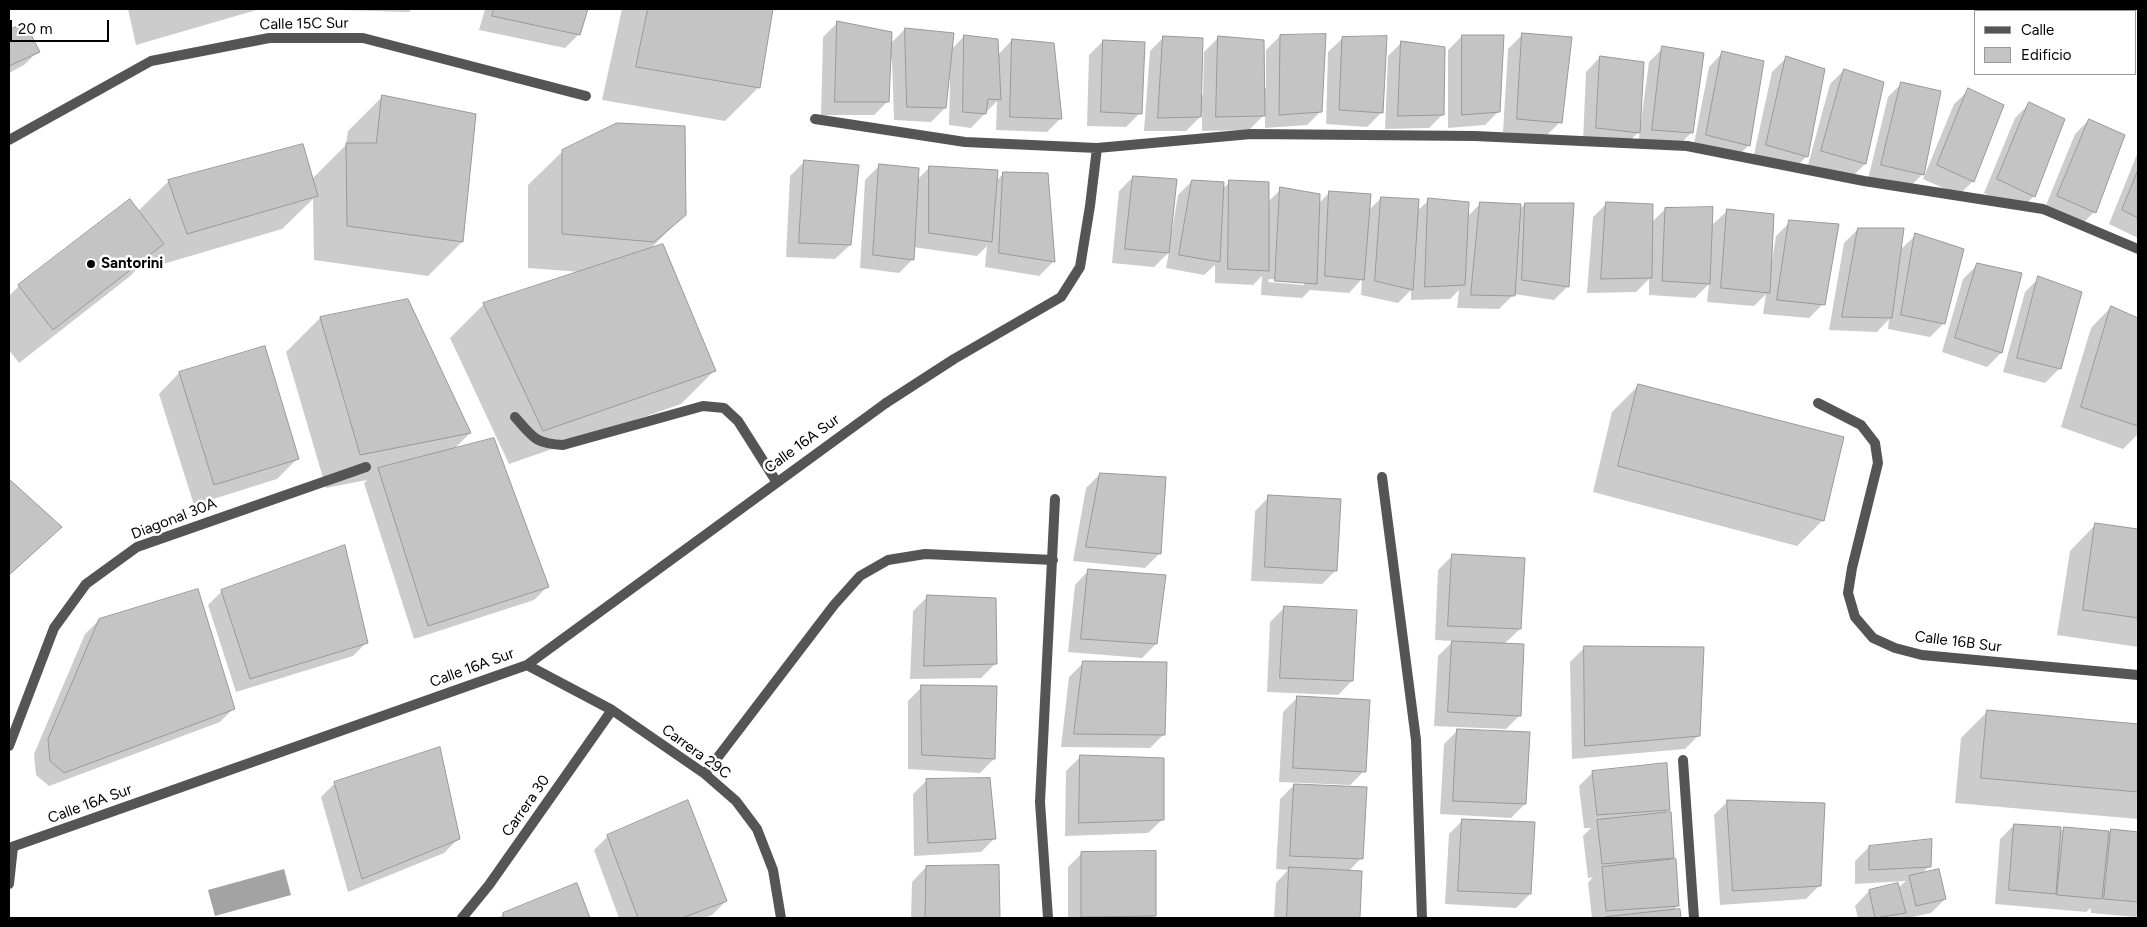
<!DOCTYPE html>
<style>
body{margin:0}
#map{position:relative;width:2147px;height:927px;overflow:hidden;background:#fff;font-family:Figtree,sans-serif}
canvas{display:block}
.frame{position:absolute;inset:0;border:10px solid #000;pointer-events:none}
.legend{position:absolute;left:1974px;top:10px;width:162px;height:65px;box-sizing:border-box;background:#fff;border:1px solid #999;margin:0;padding:6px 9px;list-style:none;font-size:15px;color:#000}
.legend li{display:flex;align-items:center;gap:10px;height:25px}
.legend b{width:25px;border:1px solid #999}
.scale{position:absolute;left:10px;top:20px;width:99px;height:22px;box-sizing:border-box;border:2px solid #000;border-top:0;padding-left:6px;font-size:15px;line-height:18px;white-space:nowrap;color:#000;-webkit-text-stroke:4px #fff;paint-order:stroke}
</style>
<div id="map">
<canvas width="2147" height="927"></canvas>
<div class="frame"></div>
<ul class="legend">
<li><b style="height:6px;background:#555"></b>Calle</li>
<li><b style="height:14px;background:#c4c4c4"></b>Edificio</li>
</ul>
<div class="scale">20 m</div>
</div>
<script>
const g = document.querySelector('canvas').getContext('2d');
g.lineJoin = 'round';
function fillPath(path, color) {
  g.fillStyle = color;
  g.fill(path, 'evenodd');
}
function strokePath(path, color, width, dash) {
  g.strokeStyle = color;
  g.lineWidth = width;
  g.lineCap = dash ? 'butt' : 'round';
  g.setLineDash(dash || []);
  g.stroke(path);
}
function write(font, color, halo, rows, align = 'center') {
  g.font = font + ' Figtree,sans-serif';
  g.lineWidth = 5;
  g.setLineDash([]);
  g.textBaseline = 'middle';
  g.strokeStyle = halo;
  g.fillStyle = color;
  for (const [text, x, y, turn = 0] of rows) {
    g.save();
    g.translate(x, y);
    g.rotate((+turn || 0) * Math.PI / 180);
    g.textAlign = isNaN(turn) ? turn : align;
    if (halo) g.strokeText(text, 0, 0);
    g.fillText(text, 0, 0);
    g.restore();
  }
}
fillPath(new Path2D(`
 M 284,869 L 291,895 L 215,916 L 208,890 Z`), '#a3a3a3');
fillPath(new Path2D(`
 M 128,9 L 260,9 L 136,45 Z
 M 303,9 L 412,9 L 409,12 Z
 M 485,9 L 586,9 L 579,34 L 565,48 L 479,30 Z
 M 622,9 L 772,9 L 759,87 L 725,121 L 602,100 Z
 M 837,23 L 890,44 L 905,29 L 951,50 L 964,36 L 997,56 L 1012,40 L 1061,118 L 1047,132 L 996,130 L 997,101 L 971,128 L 949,125 L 950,79 L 948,79 L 945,108 L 931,122 L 894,120 L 892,60 L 890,60 L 888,101 L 874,115 L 821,115 L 823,37 Z
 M 24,24 L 38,51 L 24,65 L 9,73 L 9,31 Z
 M 1522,35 L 1560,122 L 1546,136 L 1503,132 L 1508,49 Z
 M 1280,36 L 1321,111 L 1307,125 L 1265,128 L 1265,114 L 1249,130 L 1202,131 L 1202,115 L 1186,131 L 1144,131 L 1150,51 L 1164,37 L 1201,95 L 1203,95 L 1204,52 L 1218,38 L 1263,88 L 1266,88 L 1266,50 Z
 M 1462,36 L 1499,111 L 1485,125 L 1448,128 L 1448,50 Z
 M 1343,38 L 1381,113 L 1367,127 L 1326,124 L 1328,52 Z
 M 1103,41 L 1140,113 L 1126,127 L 1087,126 L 1089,55 Z
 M 1402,42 L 1443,114 L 1429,128 L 1385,129 L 1388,56 Z
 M 1663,48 L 1692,132 L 1678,146 L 1638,144 L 1640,131 L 1624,146 L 1583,142 L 1586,72 L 1600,57 L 1639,122 L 1641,122 L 1649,62 Z
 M 1723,52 L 1749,145 L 1735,159 L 1693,149 L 1709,67 Z
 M 1786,58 L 1807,156 L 1793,170 L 1753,159 L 1772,72 Z
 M 1844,70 L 1883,83 L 1865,164 L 1851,178 L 1808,165 L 1830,84 Z
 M 1902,83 L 1923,174 L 1908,188 L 1868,179 L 1888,97 Z
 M 1969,90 L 1973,181 L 1959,195 L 1923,179 L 1954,104 Z
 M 382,97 L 462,242 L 428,276 L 314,260 L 313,199 L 282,229 L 153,267 L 150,257 L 129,277 L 19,363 L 9,350 L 9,296 L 19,286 L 138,211 L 169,181 L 312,179 L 346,145 L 348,131 Z
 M 2029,104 L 2034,196 L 2020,210 L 1984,193 L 2015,118 Z
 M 2089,120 L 2094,212 L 2080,226 L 2044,210 L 2075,134 Z
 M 563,151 L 685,214 L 649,250 L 715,370 L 681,404 L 509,464 L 450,338 L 484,304 L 581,272 L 528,268 L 528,185 Z
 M 2138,152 L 2138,238 L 2109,224 Z
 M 804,162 L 850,245 L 835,259 L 786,257 L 790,176 Z
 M 879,166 L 917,180 L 929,168 L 996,181 L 1004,173 L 1046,174 L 1053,262 L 1039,276 L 985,267 L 987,246 L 977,256 L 913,247 L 913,259 L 899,273 L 860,268 L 865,180 Z
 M 1133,177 L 1170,230 L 1172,231 L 1178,195 L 1192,181 L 1222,189 L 1230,182 L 1268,202 L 1281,189 L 1319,203 L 1330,192 L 1369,210 L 1381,198 L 1417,211 L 1429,200 L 1467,217 L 1480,204 L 1519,210 L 1525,204 L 1568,286 L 1554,300 L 1514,294 L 1499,309 L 1457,308 L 1459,290 L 1450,299 L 1411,300 L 1411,290 L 1398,303 L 1361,295 L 1362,279 L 1349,293 L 1310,290 L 1302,298 L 1261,295 L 1262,276 L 1253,285 L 1215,283 L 1215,265 L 1204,275 L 1166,268 L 1169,252 L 1154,267 L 1112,263 L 1119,191 ZM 1269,279 L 1304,282 L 1304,285 L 1268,282 Z
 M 1607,203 L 1651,223 L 1665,209 L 1711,226 L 1728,210 L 1772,261 L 1776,236 L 1790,222 L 1823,304 L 1809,318 L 1763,314 L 1766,294 L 1754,306 L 1707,302 L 1709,284 L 1695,298 L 1649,295 L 1649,279 L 1636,292 L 1587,293 L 1593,217 Z
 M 1858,229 L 1900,250 L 1916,235 L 1944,323 L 1930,337 L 1888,329 L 1889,319 L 1877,332 L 1829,330 L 1844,243 Z
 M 1977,265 L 2001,353 L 1987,367 L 1942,352 L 1963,279 Z
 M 2039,278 L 2080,293 L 2059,369 L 2045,383 L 2003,372 L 2025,292 Z
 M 2111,307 L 2138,319 L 2138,434 L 2123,449 L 2061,427 L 2091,328 Z
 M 320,318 L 470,433 L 453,450 L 548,586 L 534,600 L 414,639 L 364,483 L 367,480 L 326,488 L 286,352 Z
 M 264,348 L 298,458 L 277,479 L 194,505 L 159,394 L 179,373 Z
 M 1638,386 L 1823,520 L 1797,546 L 1593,492 L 1612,412 Z
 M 1100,474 L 1159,554 L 1145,568 L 1073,561 L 1086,488 Z
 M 9,481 L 60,527 L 9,575 Z
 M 1269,497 L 1336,570 L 1322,584 L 1251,581 L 1255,511 Z
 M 2096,524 L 2138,531 L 2138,647 L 2057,635 L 2070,551 Z
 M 1452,556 L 1520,629 L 1504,644 L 1520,715 L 1506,729 L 1434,726 L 1438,656 L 1453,641 L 1435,640 L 1438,570 Z
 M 1089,570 L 1156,644 L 1142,658 L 1068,652 L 1075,585 Z
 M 222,591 L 367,642 L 353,656 L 236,692 L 208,605 Z
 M 927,597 L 995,664 L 981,678 L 910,679 L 913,611 Z
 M 1284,608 L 1352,681 L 1338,695 L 1267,692 L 1270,622 Z
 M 99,620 L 234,708 L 220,722 L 49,786 L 36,775 L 34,754 L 85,634 Z
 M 1584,648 L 1699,735 L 1685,749 L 1572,759 L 1570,662 Z
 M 1083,663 L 1164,734 L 1150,748 L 1061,747 L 1069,677 Z
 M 922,687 L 996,687 L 994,759 L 980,773 L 908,769 L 908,701 Z
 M 1297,698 L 1364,771 L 1350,785 L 1279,782 L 1283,712 Z
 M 1987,712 L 2138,726 L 2138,819 L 1955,803 L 1961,738 Z
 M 1458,730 L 1525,804 L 1511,818 L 1440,814 L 1444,744 Z
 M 1081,756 L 1163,819 L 1148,833 L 1065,836 L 1066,771 Z
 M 1593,772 L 1669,809 L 1664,814 L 1673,858 L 1670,861 L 1678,905 L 1673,911 L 1679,910 L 1679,918 L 1592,918 L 1588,883 L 1593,877 L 1588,878 L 1583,836 L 1591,828 L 1584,828 L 1579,786 Z
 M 927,780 L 995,838 L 981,852 L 914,856 L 913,794 Z
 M 335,783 L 458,839 L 444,853 L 348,892 L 321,797 Z
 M 1294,785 L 1361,858 L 1349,871 L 1361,872 L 1358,918 L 1274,918 L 1276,883 L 1288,870 L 1276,869 L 1280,799 Z
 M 1728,801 L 1820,885 L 1806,899 L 1720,905 L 1714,815 Z
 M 1463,820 L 1530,894 L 1516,908 L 1445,904 L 1449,834 Z
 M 2014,825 L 2060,832 L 2064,828 L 2107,835 L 2111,830 L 2138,833 L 2138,914 L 2136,917 L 2091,913 L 2091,908 L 2086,912 L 1995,904 L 2000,839 Z
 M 608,836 L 726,901 L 712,915 L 704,918 L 619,918 L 594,850 Z
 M 1869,847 L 1929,866 L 1922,874 L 1945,899 L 1931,913 L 1908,918 L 1902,918 L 1901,916 L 1899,918 L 1858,918 L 1855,906 L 1869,891 L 1897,885 L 1898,888 L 1906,881 L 1855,884 L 1855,861 Z
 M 1082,853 L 1155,916 L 1153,918 L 1068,918 L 1068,867 Z
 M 998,866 L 999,918 L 911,918 L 912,882 L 926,867 Z
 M 576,884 L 588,918 L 499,918 L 503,914 Z`), '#0003');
const building = new Path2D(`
 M 494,9 L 588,9 L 580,35 L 492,16 Z
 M 648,9 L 773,9 L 760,88 L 636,67 Z
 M 837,21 L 892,32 L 889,102 L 835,102 Z
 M 25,23 L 40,52 L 9,66 L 9,30 Z
 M 905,28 L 954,33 L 946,108 L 907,107 Z
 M 1522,33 L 1572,37 L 1562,123 L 1517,119 Z
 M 1326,34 L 1322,112 L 1279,115 L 1280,35 Z
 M 964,35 L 998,39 L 1001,100 L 988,99 L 986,114 L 963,112 Z
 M 1462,35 L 1504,35 L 1500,112 L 1462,115 Z
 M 1163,36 L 1203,38 L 1201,117 L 1158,118 Z
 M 1218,36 L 1264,40 L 1265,116 L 1216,117 Z
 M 1387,36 L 1383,113 L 1339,110 L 1342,37 Z
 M 1012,39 L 1054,43 L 1062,119 L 1010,117 Z
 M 1103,40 L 1145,42 L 1142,114 L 1101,112 Z
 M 1401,41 L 1445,47 L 1444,115 L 1398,116 Z
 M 1662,46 L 1704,53 L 1693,133 L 1652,130 Z
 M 1722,51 L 1764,61 L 1750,146 L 1706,135 Z
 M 1600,56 L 1644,62 L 1640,133 L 1596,128 Z
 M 1786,56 L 1825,69 L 1808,157 L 1766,145 Z
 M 1844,69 L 1884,82 L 1866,164 L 1821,151 Z
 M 1901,82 L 1941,91 L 1924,175 L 1881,165 Z
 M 1968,88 L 2004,105 L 1974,182 L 1937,165 Z
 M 382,95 L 476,114 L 463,242 L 347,226 L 346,143 L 376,143 Z
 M 2029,102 L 2065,119 L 2035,197 L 1997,179 Z
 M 2089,119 L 2125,135 L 2096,213 L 2057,196 Z
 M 617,123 L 685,126 L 686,215 L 654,242 L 562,234 L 562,150 Z
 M 303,144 L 318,196 L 187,234 L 168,180 Z
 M 804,160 L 859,165 L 851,245 L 799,243 Z
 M 879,164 L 919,168 L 914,260 L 873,255 Z
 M 929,166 L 998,170 L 992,242 L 929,233 Z
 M 2138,170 L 2138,218 L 2122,210 Z
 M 1003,172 L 1048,173 L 1055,262 L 999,253 Z
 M 1133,176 L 1177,179 L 1169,253 L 1125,249 Z
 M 1192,180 L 1224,182 L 1220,262 L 1179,255 Z
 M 1229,180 L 1269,182 L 1269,271 L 1228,269 Z
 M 1280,187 L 1320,194 L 1317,284 L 1275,281 Z
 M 1329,191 L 1371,194 L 1364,280 L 1325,276 Z
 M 1381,197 L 1419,199 L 1413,290 L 1375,281 Z
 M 1428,198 L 1469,202 L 1465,285 L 1425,287 Z
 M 130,199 L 164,244 L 53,330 L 18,285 Z
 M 1480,202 L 1521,204 L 1515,296 L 1471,295 Z
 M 1606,202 L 1653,204 L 1652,278 L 1601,279 Z
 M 1525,203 L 1574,203 L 1569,287 L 1522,280 Z
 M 1713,207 L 1710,284 L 1662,281 L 1665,208 Z
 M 1727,209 L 1774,214 L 1770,293 L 1721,288 Z
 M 1789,220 L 1839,224 L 1825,305 L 1777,300 Z
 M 1858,228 L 1904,228 L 1892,318 L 1842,317 Z
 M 1915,233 L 1964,249 L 1945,324 L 1901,315 Z
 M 663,244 L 716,371 L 543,431 L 483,303 Z
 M 1977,263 L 2022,273 L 2002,353 L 1955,338 Z
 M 2038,276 L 2082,292 L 2061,369 L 2017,358 Z
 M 408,299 L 471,433 L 360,455 L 320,317 Z
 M 2111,306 L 2138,318 L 2138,426 L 2081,407 Z
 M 265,346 L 299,459 L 214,485 L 179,372 Z
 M 1638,384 L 1844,437 L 1824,521 L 1618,466 Z
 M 494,438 L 549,587 L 428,626 L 378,468 Z
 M 1100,473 L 1166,477 L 1161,554 L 1086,547 Z
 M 9,479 L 62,527 L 9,575 Z
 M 1268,495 L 1341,499 L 1337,571 L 1265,567 Z
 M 2095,523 L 2138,529 L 2138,618 L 2083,610 Z
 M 345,545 L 368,643 L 250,679 L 221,590 Z
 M 1452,554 L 1525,558 L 1521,629 L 1448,626 Z
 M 1088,569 L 1166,575 L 1157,644 L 1081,639 Z
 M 198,589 L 235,709 L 64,773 L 50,761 L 48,739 L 99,619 Z
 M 927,595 L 996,598 L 997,664 L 924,666 Z
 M 1284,606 L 1357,610 L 1353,681 L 1280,678 Z
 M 1452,641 L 1524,644 L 1521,716 L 1448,712 Z
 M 1584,646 L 1704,647 L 1700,736 L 1585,746 Z
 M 1083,661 L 1167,662 L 1165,735 L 1074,734 Z
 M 921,685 L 997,686 L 995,759 L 922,755 Z
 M 1297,696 L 1370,700 L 1366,772 L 1293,768 Z
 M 1987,710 L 2138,724 L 2138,792 L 1981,778 Z
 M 1457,729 L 1530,732 L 1526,804 L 1453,801 Z
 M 440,747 L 460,839 L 362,879 L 334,782 Z
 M 1080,755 L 1164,758 L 1164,820 L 1079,823 Z
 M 1667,763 L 1670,810 L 1597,815 L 1592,771 Z
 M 990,778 L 996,839 L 928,843 L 926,779 Z
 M 1294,784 L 1367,787 L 1363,859 L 1290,856 Z
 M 688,800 L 727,901 L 682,918 L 638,918 L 607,835 Z
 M 1727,800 L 1825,803 L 1821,886 L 1733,891 Z
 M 1671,812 L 1674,858 L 1602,864 L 1597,820 Z
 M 1462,819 L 1535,822 L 1531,894 L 1458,891 Z
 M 2014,824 L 2061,827 L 2056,894 L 2009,890 Z
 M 2064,827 L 2109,831 L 2102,899 L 2057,895 Z
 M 2111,829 L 2138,832 L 2138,902 L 2104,899 Z
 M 1932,839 L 1931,867 L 1869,870 L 1869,846 Z
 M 1156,851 L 1156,916 L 1081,917 L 1081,852 Z
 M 1676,859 L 1679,906 L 1606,911 L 1602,867 Z
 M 999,865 L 1000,918 L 925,918 L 926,866 Z
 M 1289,867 L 1362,871 L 1360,918 L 1287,918 Z
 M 1939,869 L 1946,899 L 1916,906 L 1909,876 Z
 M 577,883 L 590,918 L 504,918 L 503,913 Z
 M 1898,883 L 1906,913 L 1875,918 L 1869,890 Z
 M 1680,909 L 1681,918 L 1606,918 L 1606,917 Z`);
fillPath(building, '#c4c4c4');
strokePath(building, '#999', 1);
strokePath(new Path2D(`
 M 815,119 L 965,142 L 1097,148 L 1251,134 L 1475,136 L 1687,146 L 1864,181 L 2043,209 L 2138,249
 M 886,403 L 954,359 L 1061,297 L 1080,267 L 1090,206 L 1097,148
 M 515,417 C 533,437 535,444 563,445 L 703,406 L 724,408 L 738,421 L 776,481
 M 9,884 L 13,847`), '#555', 10);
strokePath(new Path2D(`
 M 9,140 L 151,61 L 269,38 L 363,38 L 586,96
 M 1818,403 L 1861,425 L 1875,443 L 1878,463 L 1852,568 L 1848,593 L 1855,617 L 1873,638 L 1895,648 L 1922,655 L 2138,675
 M 1382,477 L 1416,740 L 1422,918
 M 527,665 L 612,710 L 705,774 L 736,801 L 757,829 L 773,870 L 781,918
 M 9,746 L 54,628 L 86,584 L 137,547 L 366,467
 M 1683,760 L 1694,918
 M 705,774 L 834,605 L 860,576 L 888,560 L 925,554 L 1053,560
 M 9,848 L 527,665 L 886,403
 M 462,918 L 489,885 L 612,710
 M 1048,918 L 1040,802 L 1055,499`), '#555', 10);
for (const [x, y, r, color] of [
 [91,264,5,"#000"]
]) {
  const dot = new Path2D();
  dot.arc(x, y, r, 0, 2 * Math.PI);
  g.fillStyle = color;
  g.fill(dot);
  strokePath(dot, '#fff', 2);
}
write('15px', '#000', '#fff', [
 ["Calle 15C Sur",304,24,-1],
 ["Calle 16A Sur",802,444,-36],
 ["Diagonal 30A",174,519,-21],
 ["Calle 16B Sur",1958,642,7],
 ["Calle 16A Sur",472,668,-20],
 ["Carrera 29C",696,752,36],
 ["Calle 16A Sur",90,804,-20],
 ["Carrera 30",526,806,-55]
]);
write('bold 15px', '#000', '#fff', [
 ["Santorini",101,264]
], 'left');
</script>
